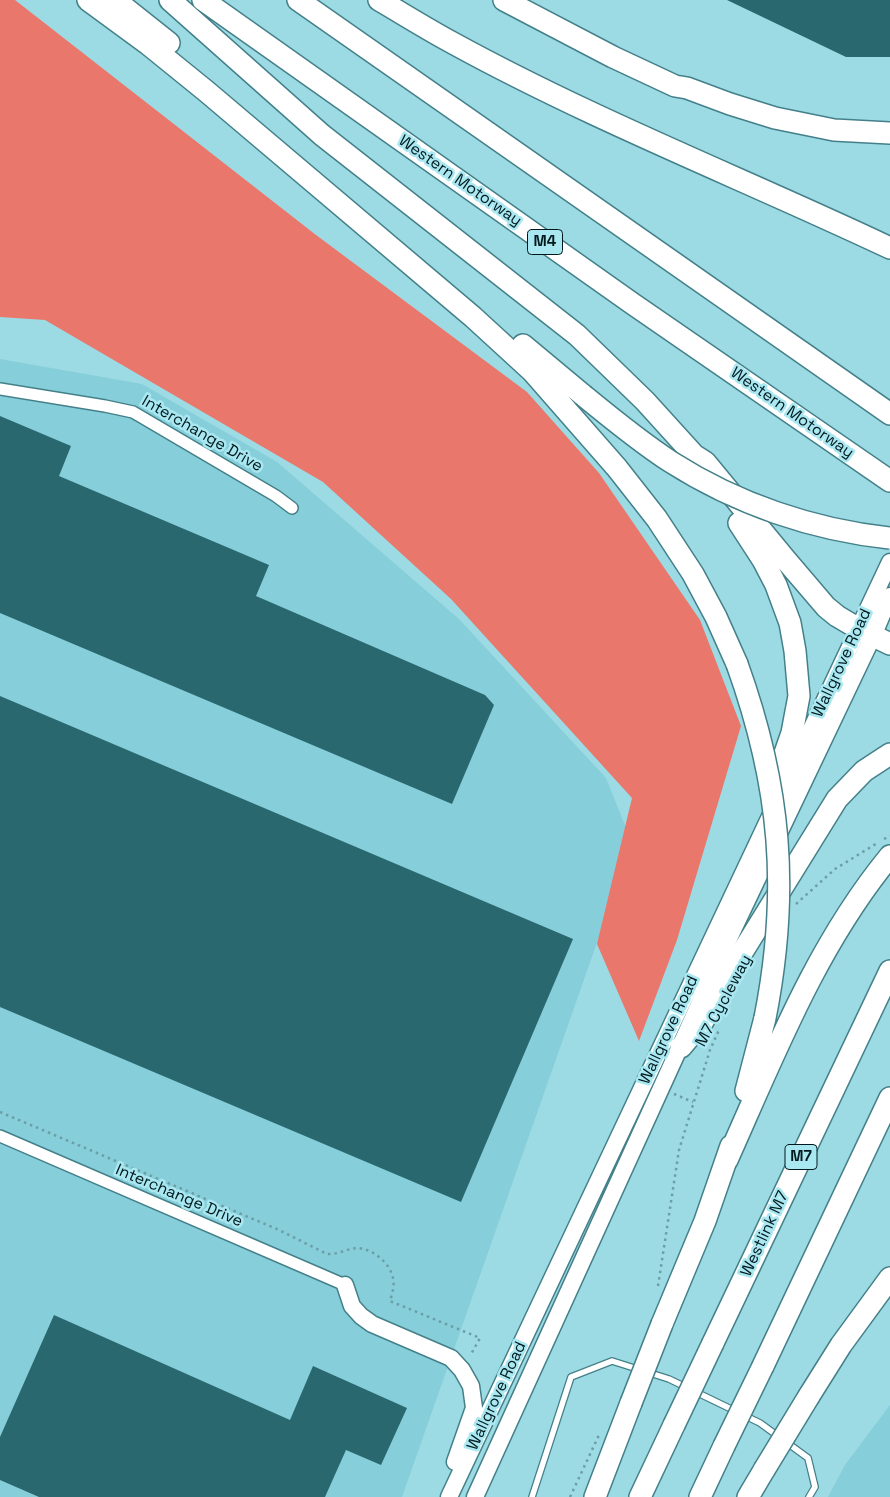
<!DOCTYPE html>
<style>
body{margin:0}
canvas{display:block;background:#9cdae4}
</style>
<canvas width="890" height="1497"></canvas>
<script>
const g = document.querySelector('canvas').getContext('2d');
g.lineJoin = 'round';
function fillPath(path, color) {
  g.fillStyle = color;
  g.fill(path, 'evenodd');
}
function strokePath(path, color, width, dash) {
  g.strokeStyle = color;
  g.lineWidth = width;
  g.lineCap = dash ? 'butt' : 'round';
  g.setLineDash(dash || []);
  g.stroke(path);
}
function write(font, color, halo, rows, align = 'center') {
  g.font = font + ' "Space Grotesk",sans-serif';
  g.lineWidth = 5;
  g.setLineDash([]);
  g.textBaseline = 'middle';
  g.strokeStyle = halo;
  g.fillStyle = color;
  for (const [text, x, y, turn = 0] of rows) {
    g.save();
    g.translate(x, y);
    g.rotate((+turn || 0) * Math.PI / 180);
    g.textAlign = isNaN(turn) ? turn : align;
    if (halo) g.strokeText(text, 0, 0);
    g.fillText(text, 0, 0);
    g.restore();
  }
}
fillPath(new Path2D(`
 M 0,359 L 142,384 L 277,462 L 459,619 L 606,778 L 632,843 L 402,1497 L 0,1497 Z
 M 890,1405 L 890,1497 L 828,1497 L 845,1465 Z`), '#86ced9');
fillPath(new Path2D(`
 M 0,0 L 15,0 L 316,235 L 527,392 L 599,473 L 700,620 L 741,726 L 677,940 L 639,1041 L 597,944 L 632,798 L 451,599 L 323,482 L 45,320 L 0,317 Z`), '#ea776b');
fillPath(new Path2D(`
 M 727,0 L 890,0 L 890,57 L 846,57 Z
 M 0,416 L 71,446 L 59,476 L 269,565 L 256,596 L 485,695 L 494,705 L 452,804 L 0,613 Z
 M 0,696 L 573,939 L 461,1202 L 0,1007 Z
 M 54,1315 L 290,1420 L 313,1366 L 407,1408 L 381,1465 L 346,1450 L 325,1497 L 39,1497 L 0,1480 L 0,1437 Z`), '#2a6870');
const service = new Path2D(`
 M 532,1497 L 571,1377 L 612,1361 L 669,1379 L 760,1423 L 808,1458 L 815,1487 L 809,1497`);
const minor = new Path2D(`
 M 0,389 L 105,406 L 133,412 L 276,496 L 292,508
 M 0,1136 L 345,1285`);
const secondary = new Path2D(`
 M 345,1285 L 352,1306 L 361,1316 L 372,1324 L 451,1358 L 462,1370 L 471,1386 L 474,1408 L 455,1462
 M 449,1497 L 890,562
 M 475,1497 L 733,930 L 873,636 L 890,596`);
const motorway = new Path2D(`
 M 88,0 L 148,44 L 206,91 L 473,317 L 533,372 L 617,468 L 657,519 L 693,574 L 716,617 L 737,664
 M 115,0 L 169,43
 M 170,0 L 322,135 L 577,335 L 645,401 L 694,455 L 705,462 L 785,559 L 826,607 L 837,616 L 859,629 L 890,644
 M 203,0 L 633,304 L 890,481
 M 298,0 L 890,414
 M 379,0 C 403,14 427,29 451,42 C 593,120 744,179 890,248
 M 504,0 L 613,57 L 675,86 L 687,88 L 730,104 L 775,118 L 834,130 L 890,133
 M 523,345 L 583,395
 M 739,523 L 763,560 L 776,585 L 790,623 L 795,651 L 799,696 L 792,733 L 783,759 L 787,779
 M 681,1047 L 703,1021 L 738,959 L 837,799 L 864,771 L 890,754
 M 746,1091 L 765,1018
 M 727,1160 C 774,1055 816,946 890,856
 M 662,1324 L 705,1221 L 731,1146
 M 713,1343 L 890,971
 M 763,1366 L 890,1098
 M 809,1396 L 841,1345 L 890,1278
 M 595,1497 L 631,1403
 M 640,1497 L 674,1425
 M 700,1497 L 724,1446
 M 748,1497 L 764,1470`);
strokePath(service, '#448089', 8);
strokePath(minor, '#448089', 14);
strokePath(secondary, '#448089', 19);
strokePath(motorway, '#448089', 24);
strokePath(new Path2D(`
 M 884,839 L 890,836
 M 796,904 L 835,869 L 879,842
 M 674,1094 L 693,1102
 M 0,1112 L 279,1230 L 327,1254 C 338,1255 348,1248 358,1248 C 373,1249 390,1263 393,1278 C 395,1285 392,1294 390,1301 L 480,1338 L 470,1356
 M 658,1286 L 679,1150 L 710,1050 L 719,1030
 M 570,1497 L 599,1435`), '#6c9ea6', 2.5, [2.5, 4]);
strokePath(service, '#fff', 5.5);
strokePath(minor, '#fff', 11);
strokePath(secondary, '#fff', 16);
strokePath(motorway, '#fff', 21);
const motorwayBridge = new Path2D(`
 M 583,395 C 611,418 640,442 671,462 C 737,504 813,530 890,538
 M 737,664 C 781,786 790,891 765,1018
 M 631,1403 L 662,1324
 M 674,1425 L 713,1343
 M 724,1446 L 763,1366
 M 764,1470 L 809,1396`);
strokePath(motorwayBridge, '#448089', 24, []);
strokePath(motorwayBridge, '#fff', 21);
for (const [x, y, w] of [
 [545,242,35],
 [801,1157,32]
]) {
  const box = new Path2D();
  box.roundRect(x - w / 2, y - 12.5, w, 25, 4);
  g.fillStyle = '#a9e7f1';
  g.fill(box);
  strokePath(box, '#01191d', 1);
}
write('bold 15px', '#01191d', null, [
 ["M4",545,242],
 ["M7",801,1157]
]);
write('16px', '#01191d', '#a9e7f1', [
 ["Western Motorway",460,181,35],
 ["Western Motorway",792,413,35],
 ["Interchange Drive",202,434,30],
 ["Wallgrove Road",842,663,-65],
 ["M7 Cycleway",724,1001,-62],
 ["Wallgrove Road",669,1030,-65],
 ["Interchange Drive",179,1196,23],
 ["Westlink M7",765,1234,-65],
 ["Wallgrove Road",497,1396,-65]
]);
</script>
